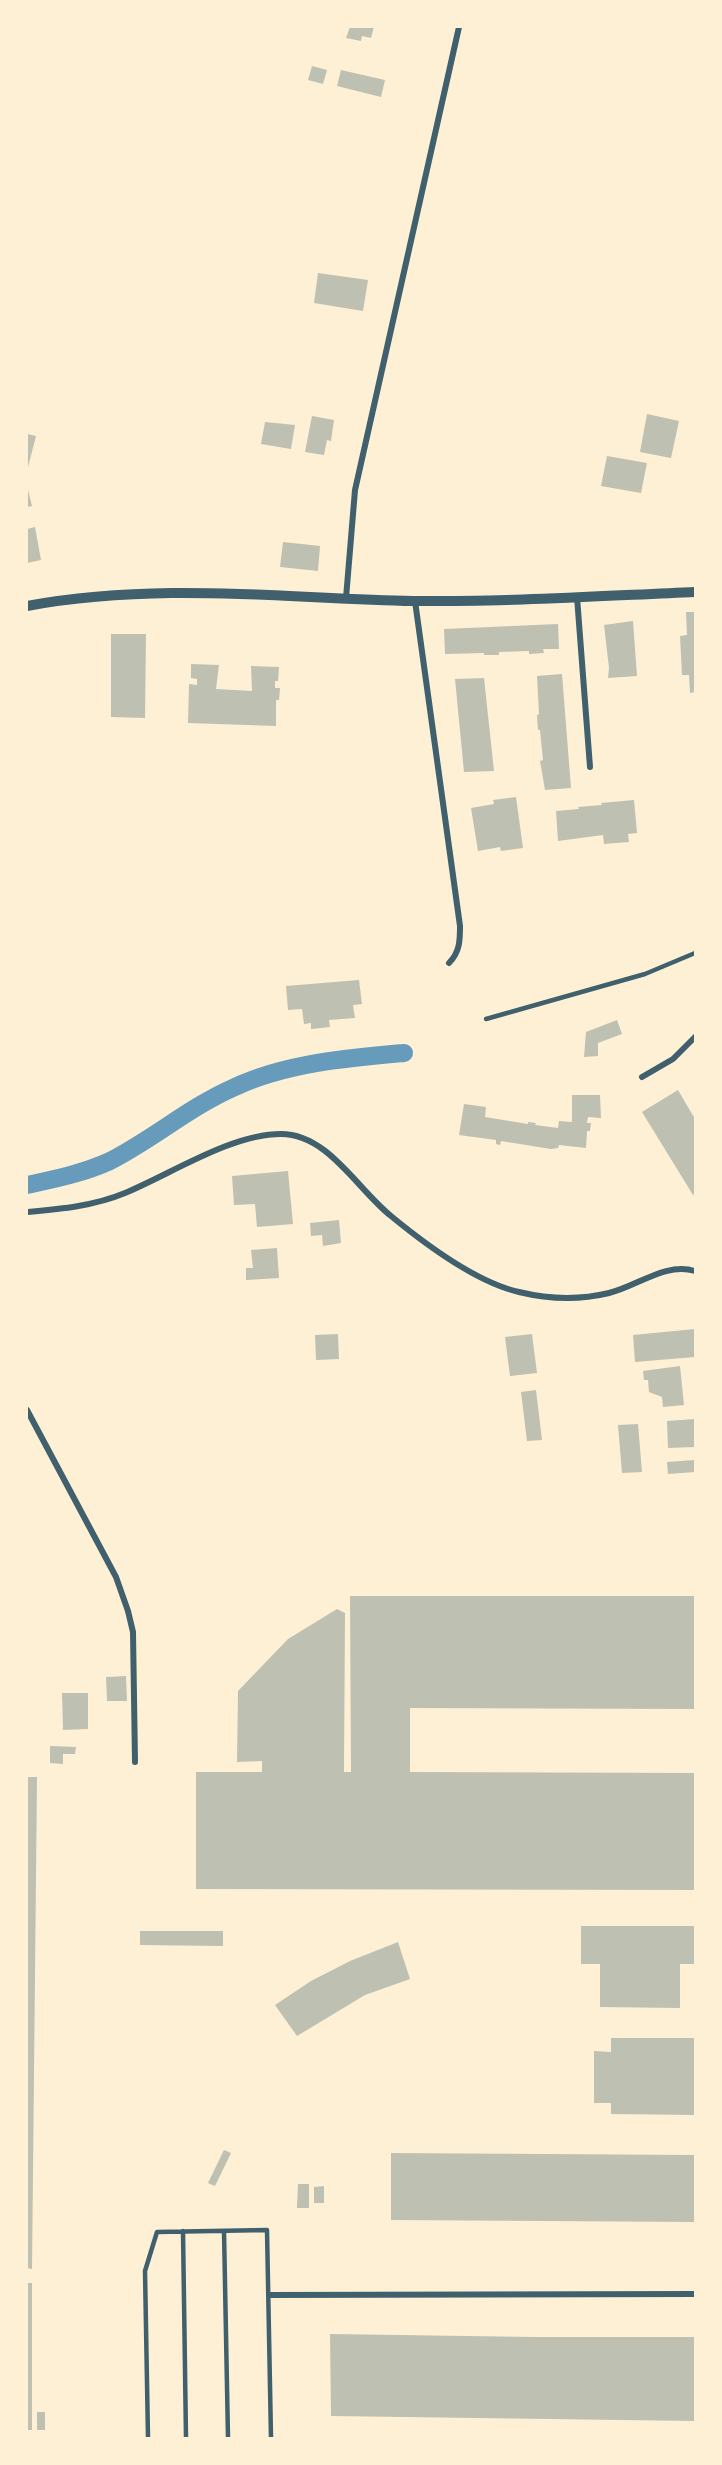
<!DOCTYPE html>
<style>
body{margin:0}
#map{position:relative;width:722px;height:2465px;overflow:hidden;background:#fdf0d5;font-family:"Open Sans",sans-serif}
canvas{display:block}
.frame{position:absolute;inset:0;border:28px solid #fdf0d5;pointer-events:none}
</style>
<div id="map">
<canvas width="722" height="2465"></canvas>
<div class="frame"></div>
</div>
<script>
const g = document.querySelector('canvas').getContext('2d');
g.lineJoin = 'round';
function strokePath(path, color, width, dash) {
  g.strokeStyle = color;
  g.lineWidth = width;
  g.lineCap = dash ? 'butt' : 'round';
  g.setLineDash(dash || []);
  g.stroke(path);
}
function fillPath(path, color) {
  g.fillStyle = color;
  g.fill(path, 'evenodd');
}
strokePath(new Path2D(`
 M 27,1185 C 55,1179 84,1173 110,1161 C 153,1139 191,1106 235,1087 C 287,1063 348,1058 404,1053`), '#669bbc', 18);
fillPath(new Path2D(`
 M 350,27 L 374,27 L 371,38 L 362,36 L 361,41 L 346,38 Z
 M 312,66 L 327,70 L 323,84 L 308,80 Z
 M 341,70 L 385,80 L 381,97 L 337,86 Z
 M 318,273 L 368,280 L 363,311 L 314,303 Z
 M 647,414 L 679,421 L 671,458 L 640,452 Z
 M 312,416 L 334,420 L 331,441 L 327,440 L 324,455 L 305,452 Z
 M 265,422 L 295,425 L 291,449 L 261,444 Z
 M 27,434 L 36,436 L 28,467 L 27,467 Z
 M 607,456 L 647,463 L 641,493 L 601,486 Z
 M 28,490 L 32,506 L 27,507 L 27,491 Z
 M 35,527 L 41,560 L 27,563 L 27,529 Z
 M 283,542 L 320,546 L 318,571 L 280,567 Z
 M 686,612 L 695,612 L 695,692 L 690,693 L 689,675 L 682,675 L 680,636 L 687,635 Z
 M 633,621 L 637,676 L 608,678 L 609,668 L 604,625 Z
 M 558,624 L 559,649 L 543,649 L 544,653 L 529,654 L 529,651 L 499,652 L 499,655 L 484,655 L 484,653 L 445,654 L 444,629 Z
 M 111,634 L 146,634 L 145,718 L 111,717 Z
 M 191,664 L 219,665 L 216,689 L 252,691 L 251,666 L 279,667 L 278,681 L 275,681 L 275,688 L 280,688 L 279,700 L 276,700 L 276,726 L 188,723 L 189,684 L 197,685 L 197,679 L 191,678 Z
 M 562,674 L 571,788 L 545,790 L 540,761 L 543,760 L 540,730 L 538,730 L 537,715 L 539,714 L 537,676 Z
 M 484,678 L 494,771 L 464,772 L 455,679 Z
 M 516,797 L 523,848 L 501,851 L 500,847 L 478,851 L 471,808 L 494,804 L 493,800 Z
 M 634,800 L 637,833 L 628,834 L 629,842 L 604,844 L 603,835 L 558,841 L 556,811 L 579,809 L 578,807 L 602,805 L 601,803 Z
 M 359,980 L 362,1004 L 353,1005 L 355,1018 L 329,1020 L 330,1027 L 311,1029 L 311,1023 L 304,1024 L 302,1009 L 288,1010 L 286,986 Z
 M 617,1020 L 622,1034 L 598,1043 L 598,1056 L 584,1057 L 586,1032 Z
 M 678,1090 L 695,1119 L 695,1194 L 693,1195 L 642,1112 Z
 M 572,1095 L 600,1095 L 601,1118 L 588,1117 L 587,1123 L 591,1123 L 590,1131 L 587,1131 L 586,1148 L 559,1145 L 558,1148 L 551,1149 L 501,1141 L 500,1145 L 496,1144 L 496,1140 L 459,1135 L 464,1104 L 486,1107 L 485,1117 L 528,1124 L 528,1122 L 536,1123 L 535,1125 L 558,1128 L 559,1121 L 572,1122 Z
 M 288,1171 L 293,1224 L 257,1227 L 255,1204 L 234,1205 L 232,1176 Z
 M 339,1220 L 341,1243 L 323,1246 L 322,1235 L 311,1236 L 310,1223 Z
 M 277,1248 L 279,1278 L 246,1280 L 246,1268 L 253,1268 L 251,1250 Z
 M 695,1329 L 695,1357 L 635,1362 L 633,1335 Z
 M 338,1334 L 339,1359 L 316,1360 L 315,1335 Z
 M 532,1334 L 537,1373 L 510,1376 L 505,1337 Z
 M 680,1366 L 684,1405 L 663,1407 L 662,1397 L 649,1392 L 648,1380 L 644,1380 L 643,1371 Z
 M 536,1390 L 542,1440 L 527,1441 L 521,1392 Z
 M 695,1419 L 695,1447 L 668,1448 L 667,1421 Z
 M 638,1424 L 642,1472 L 622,1473 L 618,1425 Z
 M 695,1460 L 695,1472 L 668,1474 L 667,1462 Z
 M 350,1596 L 695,1596 L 695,1709 L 410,1708 L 410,1772 L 695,1773 L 695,1890 L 196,1889 L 196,1772 L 262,1772 L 262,1761 L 237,1762 L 238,1691 L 288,1639 L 337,1609 L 345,1613 L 344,1772 L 351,1772 Z
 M 126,1676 L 127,1701 L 107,1701 L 106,1677 Z
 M 62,1693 L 88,1693 L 88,1729 L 63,1730 Z
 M 50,1746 L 76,1747 L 75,1754 L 63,1754 L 63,1764 L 50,1763 Z
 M 27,1777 L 37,1777 L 32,2269 L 27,2268 Z
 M 581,1926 L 695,1926 L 695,1964 L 680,1964 L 680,2008 L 600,2007 L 600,1964 L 581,1964 Z
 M 140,1931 L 223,1931 L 223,1946 L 140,1945 Z
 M 398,1942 L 410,1979 L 365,1995 L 297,2036 L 275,2005 L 311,1981 L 350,1961 Z
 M 611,2038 L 695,2038 L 695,2115 L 611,2114 L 611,2103 L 594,2103 L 594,2051 L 611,2052 Z
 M 224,2150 L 231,2153 L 215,2186 L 208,2183 Z
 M 391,2153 L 695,2155 L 695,2222 L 391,2220 Z
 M 298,2184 L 309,2184 L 309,2208 L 297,2208 Z
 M 324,2186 L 324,2203 L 314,2203 L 314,2187 Z
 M 27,2283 L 32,2283 L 32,2430 L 27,2430 Z
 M 330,2334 L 534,2337 L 695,2337 L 695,2421 L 331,2416 Z
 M 37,2412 L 45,2412 L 45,2430 L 37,2430 Z`), '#bec0b2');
strokePath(new Path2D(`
 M 486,1019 L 645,974 L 695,953
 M 183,2231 L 186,2438
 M 224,2231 L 228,2438
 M 148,2438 L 145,2271 L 157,2232 L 267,2230 L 271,2438`), '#3f606c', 4.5);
strokePath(new Path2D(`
 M 577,597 L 590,767
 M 346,598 L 355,490 L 459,27
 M 415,601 L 460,926 C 460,940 460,952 449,963
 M 642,1077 L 673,1059 L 695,1037
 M 27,1212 C 60,1209 94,1206 125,1193 C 171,1174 231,1134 281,1134 C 328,1134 357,1189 391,1216 C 425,1244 475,1282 519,1292 C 548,1299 580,1300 609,1293 C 638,1286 665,1262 695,1271
 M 27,1410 L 116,1577 L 128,1611 L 133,1632 L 135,1762
 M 269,2295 L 695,2294`), '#3f606c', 6);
strokePath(new Path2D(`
 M 27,606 C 158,582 281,598 413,601 C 507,602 601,596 695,592`), '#3f606c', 10);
</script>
